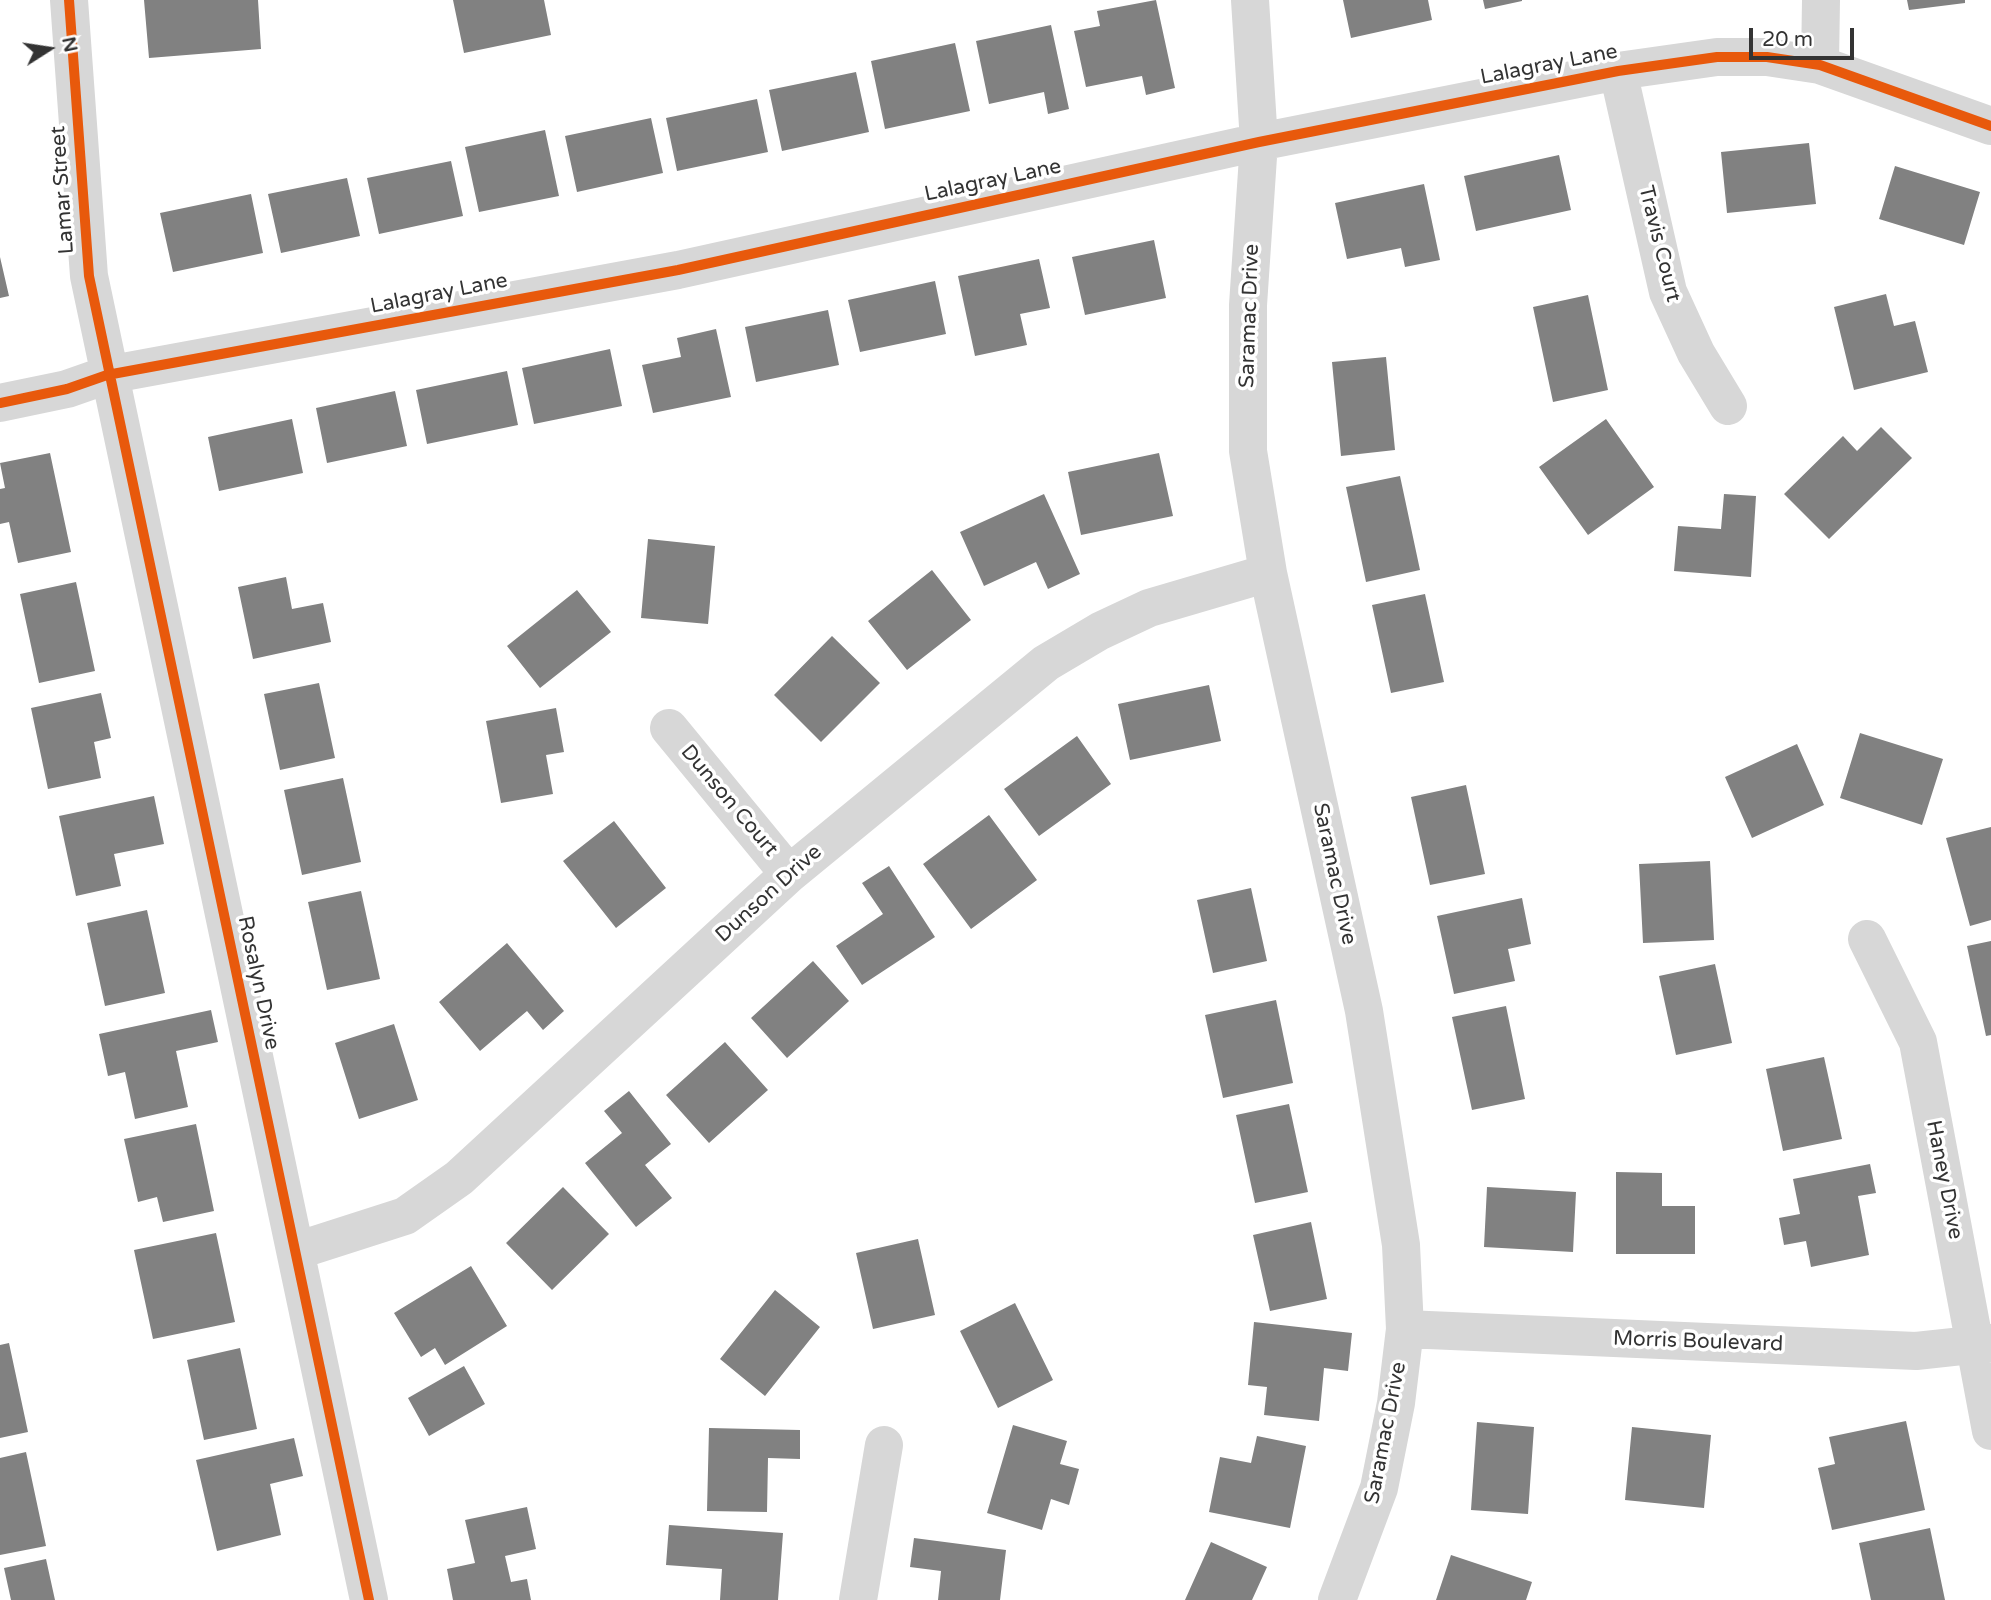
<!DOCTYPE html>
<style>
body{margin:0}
#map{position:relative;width:1991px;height:1600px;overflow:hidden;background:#fff;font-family:"Varela Round",sans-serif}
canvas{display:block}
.north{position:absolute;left:14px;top:14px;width:70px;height:70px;-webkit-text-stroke:5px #fff;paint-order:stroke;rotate:78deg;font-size:19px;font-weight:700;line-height:28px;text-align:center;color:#333}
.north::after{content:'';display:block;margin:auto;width:24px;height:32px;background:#333;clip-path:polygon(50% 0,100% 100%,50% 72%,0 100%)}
.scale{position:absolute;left:1749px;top:28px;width:105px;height:32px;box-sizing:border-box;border:4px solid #333;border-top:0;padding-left:9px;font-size:21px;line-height:24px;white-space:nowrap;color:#333;-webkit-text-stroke:5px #fff;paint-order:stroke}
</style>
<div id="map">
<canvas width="1991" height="1600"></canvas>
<div class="north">N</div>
<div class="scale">20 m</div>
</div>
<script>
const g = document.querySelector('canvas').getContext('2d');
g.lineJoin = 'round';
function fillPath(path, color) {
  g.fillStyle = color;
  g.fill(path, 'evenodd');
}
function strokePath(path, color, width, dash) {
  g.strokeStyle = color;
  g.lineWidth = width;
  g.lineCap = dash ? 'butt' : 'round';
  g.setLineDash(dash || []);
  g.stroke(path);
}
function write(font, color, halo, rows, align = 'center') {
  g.font = font + ' "Varela Round",sans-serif';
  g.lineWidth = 7;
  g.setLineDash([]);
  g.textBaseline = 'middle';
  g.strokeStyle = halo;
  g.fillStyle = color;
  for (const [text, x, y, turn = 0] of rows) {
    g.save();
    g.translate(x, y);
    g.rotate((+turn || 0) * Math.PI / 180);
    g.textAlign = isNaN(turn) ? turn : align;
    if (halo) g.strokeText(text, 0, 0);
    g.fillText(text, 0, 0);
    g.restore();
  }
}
fillPath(new Path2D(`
 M 144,0 L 258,0 L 261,49 L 149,58 Z
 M 453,0 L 544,0 L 551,35 L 464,53 Z
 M 1156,0 L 1175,88 L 1146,95 L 1142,76 L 1086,87 L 1074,31 L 1100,26 L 1097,11 Z
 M 1343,0 L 1428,0 L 1432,20 L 1351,38 Z
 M 1483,0 L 1522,0 L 1522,1 L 1485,9 Z
 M 1907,0 L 1965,0 L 1965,3 L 1909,10 Z
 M 1051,25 L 1069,109 L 1048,114 L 1044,92 L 989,104 L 976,41 Z
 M 955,43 L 970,111 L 885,129 L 871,61 Z
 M 856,72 L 869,132 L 782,151 L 769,90 Z
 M 757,99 L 768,152 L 677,171 L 666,118 Z
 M 651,118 L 663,173 L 577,192 L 565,136 Z
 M 545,130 L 559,196 L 479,212 L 465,147 Z
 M 1809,143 L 1816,204 L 1727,213 L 1721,152 Z
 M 1559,155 L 1571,210 L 1476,231 L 1464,176 Z
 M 451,161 L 463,216 L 379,234 L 367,178 Z
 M 1895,166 L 1980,192 L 1964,245 L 1879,219 Z
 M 347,178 L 360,236 L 281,253 L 268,194 Z
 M 1424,184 L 1440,260 L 1405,267 L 1401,248 L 1347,259 L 1335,203 Z
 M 251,194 L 263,253 L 173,272 L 160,213 Z
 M 1154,240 L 1166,298 L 1085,315 L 1072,257 Z
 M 0,257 L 9,296 L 0,298 Z
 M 1039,259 L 1050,308 L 1020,314 L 1027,345 L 975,356 L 958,276 Z
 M 935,281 L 946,334 L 860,352 L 848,300 Z
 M 1886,294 L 1894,326 L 1915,321 L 1928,372 L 1854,390 L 1834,307 Z
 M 1588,295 L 1608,390 L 1553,402 L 1533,307 Z
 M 828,310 L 839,365 L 756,382 L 745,327 Z
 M 716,329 L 731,397 L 653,413 L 642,365 L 681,357 L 677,338 Z
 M 610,349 L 622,406 L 534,424 L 522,368 Z
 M 1386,357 L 1395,450 L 1341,456 L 1332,362 Z
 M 507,371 L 518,425 L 427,444 L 416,390 Z
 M 395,391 L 407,446 L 327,463 L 316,408 Z
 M 292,419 L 303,473 L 219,491 L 208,437 Z
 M 1606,419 L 1654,487 L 1588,535 L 1539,467 Z
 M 1881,427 L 1912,458 L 1829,539 L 1784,494 L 1843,436 L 1857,451 Z
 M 50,453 L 71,552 L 18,563 L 9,522 L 0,524 L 0,489 L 5,488 L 0,463 Z
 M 1159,453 L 1173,516 L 1081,535 L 1068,472 Z
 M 1400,476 L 1420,570 L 1366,582 L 1346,487 Z
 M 1044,494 L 1080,574 L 1048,589 L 1036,562 L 984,586 L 960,532 Z
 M 1724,494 L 1756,496 L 1751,577 L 1674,571 L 1678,526 L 1721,529 Z
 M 648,539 L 715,546 L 708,624 L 641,618 Z
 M 932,570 L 971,620 L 907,670 L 868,621 Z
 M 286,577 L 292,609 L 323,603 L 331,642 L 253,659 L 238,587 Z
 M 76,582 L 95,671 L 39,683 L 20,594 Z
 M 577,590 L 611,632 L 540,688 L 507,646 Z
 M 1425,594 L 1444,682 L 1391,693 L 1372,605 Z
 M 832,636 L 880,683 L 821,742 L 774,695 Z
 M 319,683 L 335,758 L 280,770 L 264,694 Z
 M 1209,685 L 1221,741 L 1130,760 L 1118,704 Z
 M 101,693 L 111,738 L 94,742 L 101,778 L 48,789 L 31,708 Z
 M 556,708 L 564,752 L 546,755 L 553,794 L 501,803 L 486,721 Z
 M 1860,733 L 1943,759 L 1922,825 L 1840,798 Z
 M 1077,736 L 1111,784 L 1039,836 L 1004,789 Z
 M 1797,744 L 1824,805 L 1752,838 L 1725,777 Z
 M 343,778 L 361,862 L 302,875 L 284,790 Z
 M 1466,785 L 1485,874 L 1430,885 L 1411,797 Z
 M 154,796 L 164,844 L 114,854 L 121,886 L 76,896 L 59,816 Z
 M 989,815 L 1037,880 L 971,929 L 923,864 Z
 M 614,821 L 666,888 L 616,928 L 563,861 Z
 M 1991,827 L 1991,920 L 1970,926 L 1946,838 Z
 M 1710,861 L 1714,940 L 1643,943 L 1639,864 Z
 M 889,866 L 935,937 L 862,985 L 836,946 L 883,914 L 862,883 Z
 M 1251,888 L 1267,961 L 1213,973 L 1197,900 Z
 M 361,891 L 380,979 L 327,990 L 308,902 Z
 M 1522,898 L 1531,944 L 1508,949 L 1515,981 L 1454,994 L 1437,916 Z
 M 147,910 L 165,993 L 105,1006 L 87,923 Z
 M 1991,941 L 1991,1035 L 1986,1036 L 1967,946 Z
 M 507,943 L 564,1011 L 543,1030 L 527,1011 L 480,1051 L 439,1002 Z
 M 813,961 L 849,1001 L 787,1058 L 751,1018 Z
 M 1715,964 L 1732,1043 L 1676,1055 L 1659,976 Z
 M 1276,1000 L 1293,1083 L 1223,1098 L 1205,1015 Z
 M 1506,1006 L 1525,1099 L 1472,1110 L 1452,1017 Z
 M 211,1010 L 218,1042 L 176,1051 L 188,1107 L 135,1119 L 125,1072 L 108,1076 L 99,1034 Z
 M 394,1024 L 418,1100 L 359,1119 L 335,1043 Z
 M 725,1042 L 768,1090 L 709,1143 L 666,1095 Z
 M 1824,1057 L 1842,1139 L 1783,1151 L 1766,1069 Z
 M 629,1091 L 671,1144 L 645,1165 L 672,1198 L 636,1227 L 585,1163 L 622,1133 L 604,1111 Z
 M 1289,1104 L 1308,1192 L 1255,1203 L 1236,1115 Z
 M 196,1124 L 214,1211 L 163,1222 L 157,1197 L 138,1202 L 124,1139 Z
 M 1870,1164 L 1876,1193 L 1858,1196 L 1869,1255 L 1811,1267 L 1806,1241 L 1784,1245 L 1779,1218 L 1800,1214 L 1793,1179 Z
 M 1616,1172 L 1662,1173 L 1662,1206 L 1695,1206 L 1695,1254 L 1616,1254 Z
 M 563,1187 L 609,1234 L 552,1290 L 506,1243 Z
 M 1487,1187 L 1576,1192 L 1573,1252 L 1484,1247 Z
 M 1311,1222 L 1327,1299 L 1270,1311 L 1253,1235 Z
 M 216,1233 L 235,1322 L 153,1339 L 134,1250 Z
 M 918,1239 L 935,1315 L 873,1329 L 856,1253 Z
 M 471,1266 L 507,1326 L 445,1365 L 435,1348 L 421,1357 L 394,1313 Z
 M 775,1290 L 820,1327 L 765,1396 L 720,1359 Z
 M 1015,1303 L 1053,1380 L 998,1408 L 960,1331 Z
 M 1254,1322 L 1352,1333 L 1348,1371 L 1324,1368 L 1319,1421 L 1264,1415 L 1267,1387 L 1248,1385 Z
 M 9,1343 L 28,1432 L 0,1438 L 0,1345 Z
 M 240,1348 L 257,1429 L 204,1440 L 187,1360 Z
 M 464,1366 L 485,1404 L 429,1436 L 408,1398 Z
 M 1906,1421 L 1925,1510 L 1832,1530 L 1818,1468 L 1835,1464 L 1829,1437 Z
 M 1477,1422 L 1534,1427 L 1528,1514 L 1471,1510 Z
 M 1013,1425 L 1067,1441 L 1060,1464 L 1079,1469 L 1069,1505 L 1051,1499 L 1042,1530 L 987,1513 Z
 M 1632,1427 L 1711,1435 L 1704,1508 L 1625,1500 Z
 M 709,1428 L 800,1430 L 800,1459 L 768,1458 L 767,1512 L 707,1511 Z
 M 1257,1436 L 1306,1446 L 1290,1528 L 1209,1512 L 1220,1457 L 1251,1463 Z
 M 294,1438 L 303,1476 L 270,1484 L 281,1535 L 217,1551 L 196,1460 Z
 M 26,1452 L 46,1546 L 0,1555 L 0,1458 Z
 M 527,1507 L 536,1549 L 505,1556 L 511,1582 L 527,1579 L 531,1600 L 453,1600 L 447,1569 L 475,1563 L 465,1520 Z
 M 669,1525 L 783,1533 L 778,1600 L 720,1600 L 722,1569 L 666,1565 Z
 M 1930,1528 L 1945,1600 L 1871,1600 L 1859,1543 Z
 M 914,1538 L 1006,1550 L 1000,1600 L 938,1600 L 941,1571 L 910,1567 Z
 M 1211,1542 L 1267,1567 L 1252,1600 L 1185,1600 Z
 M 1451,1555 L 1532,1582 L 1526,1600 L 1436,1600 Z
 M 46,1559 L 55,1600 L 11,1600 L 4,1568 Z`), '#818181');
strokePath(new Path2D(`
 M 69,0 L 89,276 L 369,1600
 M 1250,0 L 1259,142 L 1248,305 L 1248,451 L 1268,573 L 1364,1011 L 1401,1245 L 1405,1329 L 1396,1403 L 1379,1488 L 1337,1600
 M 1820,65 L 1821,0
 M 1618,71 L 1668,292 L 1696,353 L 1728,406
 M 0,403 L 67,389 L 107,375 L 678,270 L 1259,142 L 1618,71 L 1717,57 L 1767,57 L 1820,65 L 1991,126
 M 669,728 L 789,874
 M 1867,939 L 1918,1042 L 1991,1431
 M 296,1251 L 405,1216 L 459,1178 L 789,874 L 1046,663 L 1100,631 L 1149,608 L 1268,573
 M 1405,1329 L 1916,1351 L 1991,1343
 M 858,1600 L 884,1445`), '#d7d7d7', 38);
strokePath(new Path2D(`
 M 69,0 L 89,276 L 369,1600
 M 0,403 L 67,389 L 107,375 L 678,270 L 1259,142 L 1618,71 L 1717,57 L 1767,57 L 1820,65 L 1991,126`), '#e8590c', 10);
write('21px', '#333', '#fff', [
 ["Lalagray Lane",1549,65,-11],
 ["Lalagray Lane",993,181,-12],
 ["Lamar Street",63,190,-94],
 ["Travis Court",1659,244,76],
 ["Lalagray Lane",439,294,-11],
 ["Saramac Drive",1250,316,-88],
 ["Dunson Court",729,801,50],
 ["Saramac Drive",1334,874,78],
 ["Dunson Drive",769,894,-42],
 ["Rosalyn Drive",258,983,78],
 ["Haney Drive",1944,1180,79],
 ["Morris Boulevard",1698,1342,2],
 ["Saramac Drive",1386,1433,-79]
]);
</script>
